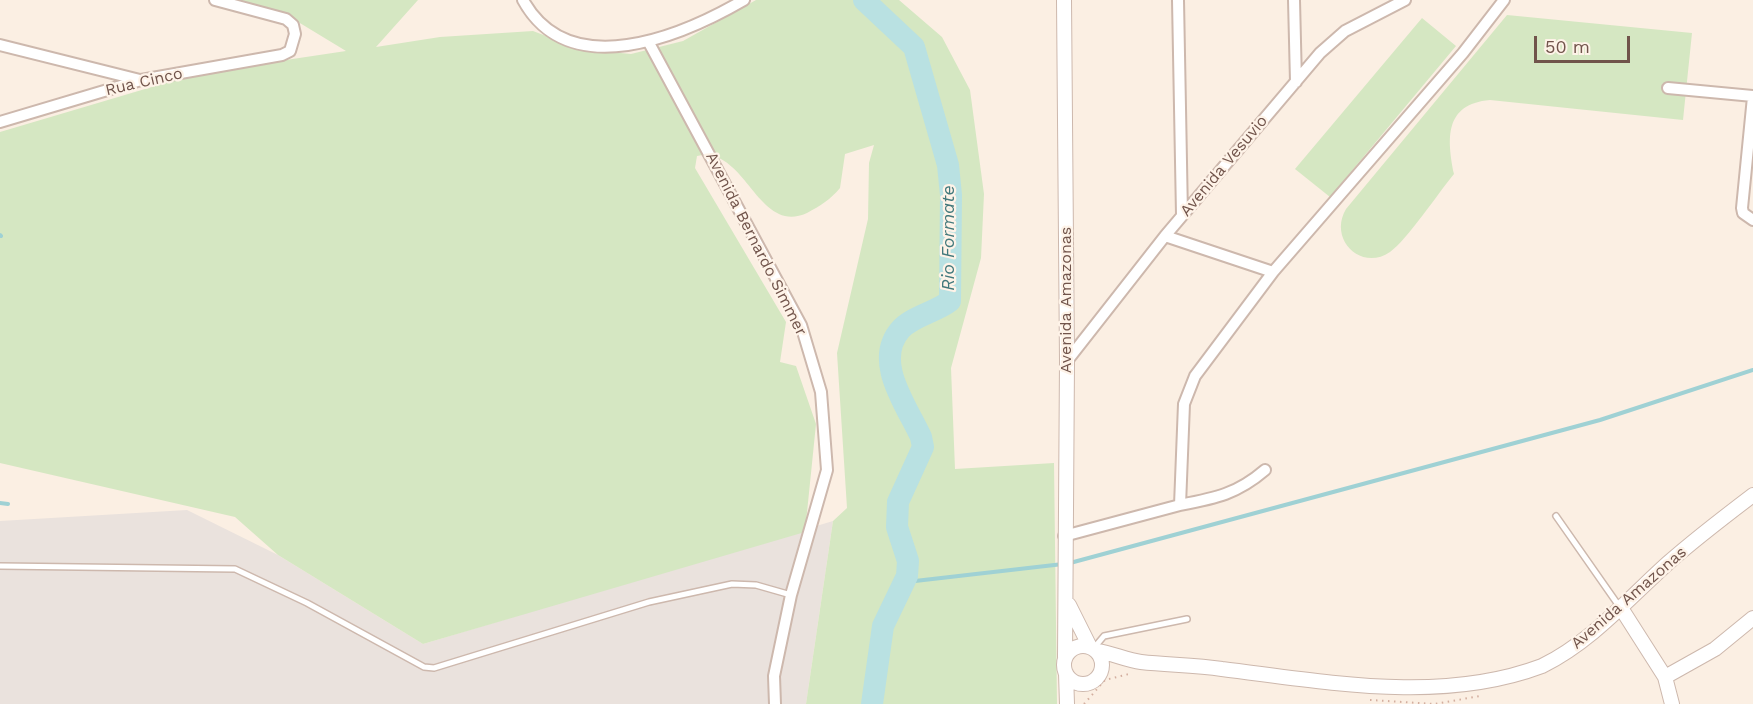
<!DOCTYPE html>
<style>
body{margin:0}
#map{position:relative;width:1753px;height:704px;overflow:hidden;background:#fbefe3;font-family:"Work Sans",sans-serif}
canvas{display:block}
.scale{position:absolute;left:1534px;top:36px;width:96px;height:27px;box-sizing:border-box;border:3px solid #71544b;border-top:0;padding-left:8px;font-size:18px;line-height:21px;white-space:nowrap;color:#71544b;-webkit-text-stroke:4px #fef3e8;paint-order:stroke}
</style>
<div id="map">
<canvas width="1753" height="704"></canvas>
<div class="scale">50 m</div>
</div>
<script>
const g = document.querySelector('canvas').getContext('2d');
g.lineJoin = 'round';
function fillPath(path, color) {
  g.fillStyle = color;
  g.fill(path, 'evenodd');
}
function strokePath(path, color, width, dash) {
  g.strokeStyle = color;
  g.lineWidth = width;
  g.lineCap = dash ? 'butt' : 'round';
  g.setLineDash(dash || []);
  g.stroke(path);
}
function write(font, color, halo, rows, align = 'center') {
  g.font = font + ' "Work Sans",sans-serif';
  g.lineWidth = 4.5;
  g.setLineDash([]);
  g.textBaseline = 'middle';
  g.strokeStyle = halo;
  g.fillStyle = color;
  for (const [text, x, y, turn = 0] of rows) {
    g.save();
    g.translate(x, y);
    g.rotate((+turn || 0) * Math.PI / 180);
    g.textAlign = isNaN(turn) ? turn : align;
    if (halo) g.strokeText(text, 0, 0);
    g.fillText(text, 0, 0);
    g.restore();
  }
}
fillPath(new Path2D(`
 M 187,510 L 278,555 L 423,644 L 833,521 L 806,704 L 0,704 L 0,521 Z`), '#eae2dd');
fillPath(new Path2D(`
 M 235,0 L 418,0 L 376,47 L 440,37 L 533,31 L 580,49 L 631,54 L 683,41 L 756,0 L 899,0 L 942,37 L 970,90 L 984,194 L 981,258 L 951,368 L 955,469 L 1054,463 L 1057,704 L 806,704 L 833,521 L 847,508 L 837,353 L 868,219 L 869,163 L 874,145 L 845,154 L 840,188 C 831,199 820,206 807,213 C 757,236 746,145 697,156 L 695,168 L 786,322 L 780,362 L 796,366 L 816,424 L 805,532 L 423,644 L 278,555 L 235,517 L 0,463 L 0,132 L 199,73 L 346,51 L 285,14 Z
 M 1507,15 L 1692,33 L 1683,120 L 1490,100 C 1444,104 1447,139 1454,174 C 1439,192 1407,240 1390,252 C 1361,272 1328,239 1346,209 Z
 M 1422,18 L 1456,46 L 1330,197 L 1295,169 Z`), '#d5e7c2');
strokePath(new Path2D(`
 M 0,235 L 1,236
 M 0,503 L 8,504
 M 1070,563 L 1600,420 L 1753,370
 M 907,578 L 915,581 L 1063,564`), '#9fd1d4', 4);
strokePath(new Path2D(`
 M 864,0 L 914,47 L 948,165 L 951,195 L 950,301 C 936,312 913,316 901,329 C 872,361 907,406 921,437 L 923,447 L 898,502 L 897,527 L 908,561 L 907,576 L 883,626 L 872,704`), '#b9e1e2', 22);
const service = new Path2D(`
 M 1556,516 L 1619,606
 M 0,566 L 235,569 L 307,603 L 424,667 L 434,668 L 649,602 L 732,584 L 756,585 L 791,595
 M 1093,649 L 1104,636 L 1187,619`);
const minor = new Path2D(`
 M 523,0 C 569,84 682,36 744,0
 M 1178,0 L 1182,215
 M 1294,0 L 1296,82
 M 648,41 L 801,325 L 821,392 L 827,470 L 791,595 L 774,676 L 775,704
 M 0,45 L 140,80
 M 1668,88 L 1753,96
 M 1753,97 L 1742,208 L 1743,213 L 1753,220
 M 0,122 L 141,80 L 282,55 L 290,51 L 295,34 L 293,25 L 286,19 L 215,0
 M 1273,272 L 1463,53 L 1504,0
 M 1067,361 L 1165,236 L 1320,53 L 1345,31 L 1405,0
 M 1180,505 C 1216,498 1237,494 1265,470
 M 1064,536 L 1180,505 L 1184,404 L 1195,376 L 1273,272 L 1165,236`);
const tertiary = new Path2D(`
 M 1064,0 L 1067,361 L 1065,657
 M 1069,605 L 1090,647
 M 1621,608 L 1665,677 L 1672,704
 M1064 665a19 19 0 1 1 38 0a19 19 0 1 1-38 0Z
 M 1097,651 C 1112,653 1126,660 1141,662 C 1168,665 1195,665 1222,669 C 1328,682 1441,704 1542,666 C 1591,642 1628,599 1668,563 C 1695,539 1724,517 1753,495
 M 1066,673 L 1067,704
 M 1665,677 L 1715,649 L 1753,618`);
strokePath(service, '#cdb8ad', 8);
strokePath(minor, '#cdb8ad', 14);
strokePath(tertiary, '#cdb8ad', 16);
strokePath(new Path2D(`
 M 1370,700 L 1435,704 L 1480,696
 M 1084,704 L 1105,680 L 1129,674`), '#d3ae9f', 2, [1.5, 4.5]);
strokePath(service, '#fff', 5);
strokePath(minor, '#fff', 10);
strokePath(tertiary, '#fff', 14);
write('16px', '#71544b', '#fef3e8', [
 ["Rua Cinco",144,82,-13],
 ["Avenida Vesuvio",1224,166,-50],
 ["Avenida Bernardo Simmer",756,244,63],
 ["Avenida Amazonas",1066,300,-90],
 ["Avenida Amazonas",1629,598,-41]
]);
write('italic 18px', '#43797c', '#fef3e8', [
 ["Rio Formate",949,238,-90]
]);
</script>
